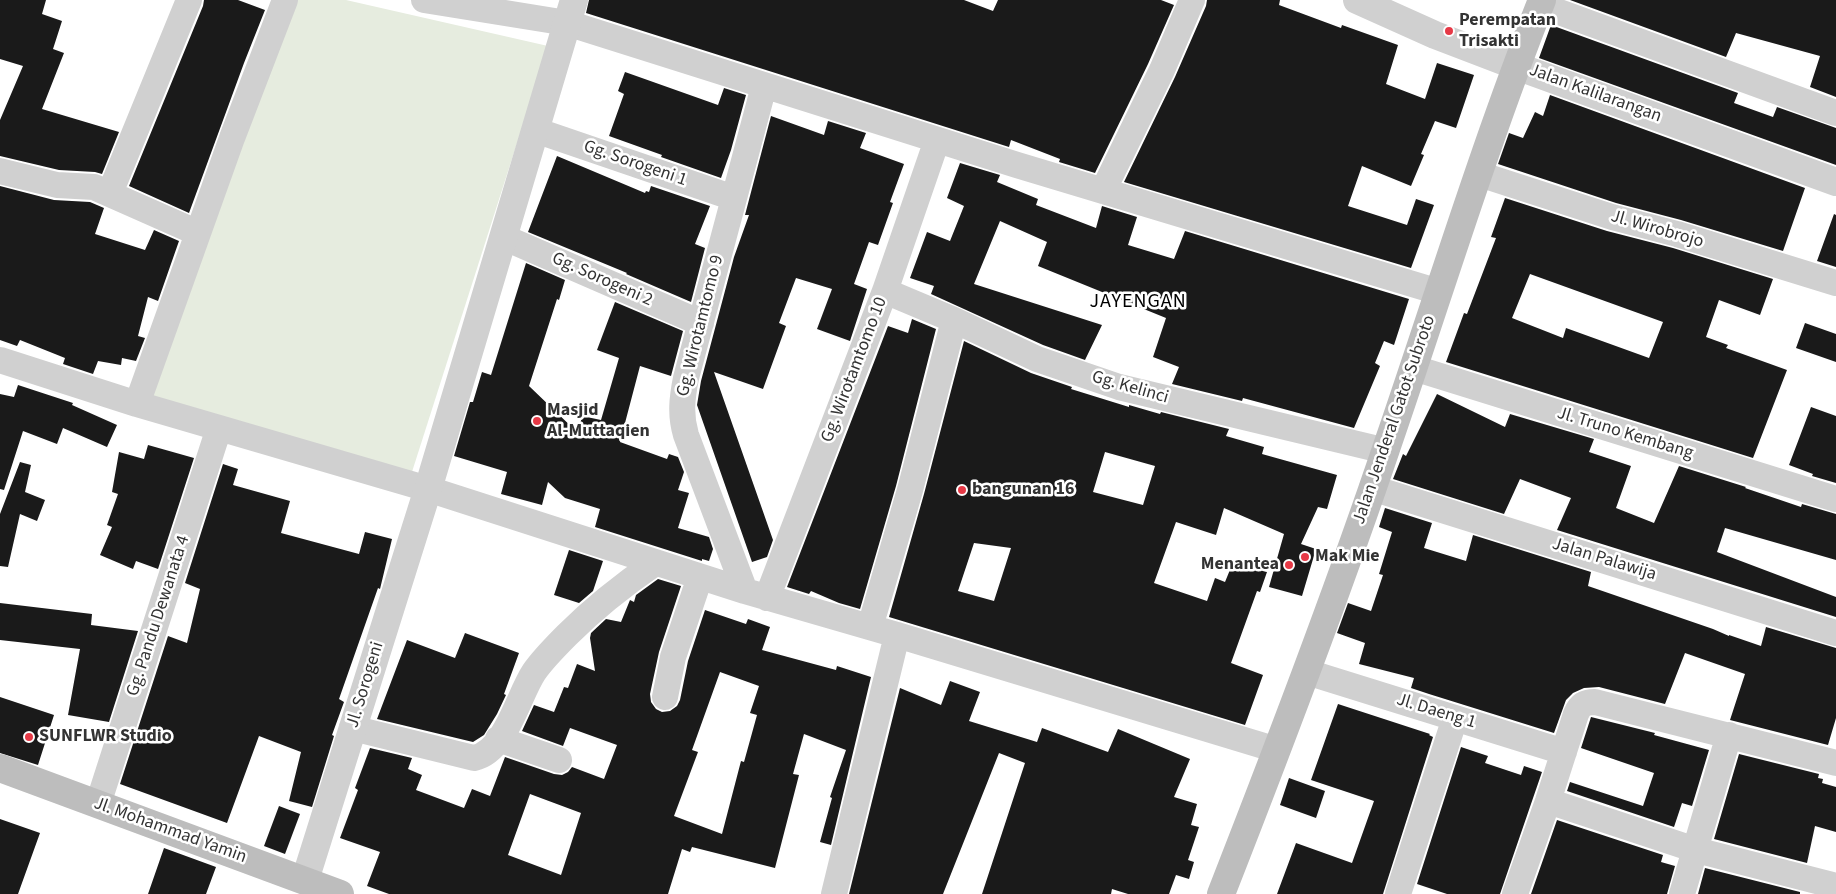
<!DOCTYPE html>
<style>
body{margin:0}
canvas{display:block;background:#fff}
</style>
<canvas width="1836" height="894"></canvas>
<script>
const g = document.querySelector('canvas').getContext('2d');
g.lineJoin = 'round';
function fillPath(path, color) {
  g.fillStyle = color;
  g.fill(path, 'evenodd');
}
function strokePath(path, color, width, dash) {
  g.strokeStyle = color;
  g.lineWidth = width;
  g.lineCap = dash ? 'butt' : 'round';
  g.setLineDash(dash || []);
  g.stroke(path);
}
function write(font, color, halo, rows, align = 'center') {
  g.font = font + ' "Source Sans 3",sans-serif';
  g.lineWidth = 5;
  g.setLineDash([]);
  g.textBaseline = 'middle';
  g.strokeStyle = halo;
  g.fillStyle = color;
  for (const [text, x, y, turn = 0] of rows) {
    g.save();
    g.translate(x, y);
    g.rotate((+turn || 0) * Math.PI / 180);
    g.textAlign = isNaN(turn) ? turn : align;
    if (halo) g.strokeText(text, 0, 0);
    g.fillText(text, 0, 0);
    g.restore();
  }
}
fillPath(new Path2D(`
 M 295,0 L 346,0 L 548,46 L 411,475 L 149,398 Z`), '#e6ecdf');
fillPath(new Path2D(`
 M 0,0 L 46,0 L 42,14 L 62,21 L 53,49 L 64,53 L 42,109 L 119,132 L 102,174 L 95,172 L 59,170 L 0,156 L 0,120 L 23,66 L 0,59 Z
 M 204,0 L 238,0 L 265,10 L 244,63 L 189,213 L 129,186 L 203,6 Z
 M 589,0 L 964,0 L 993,11 L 998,0 L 1161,0 L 1174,5 L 1148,64 L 1095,173 L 1059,162 L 1060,159 L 1011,140 L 1009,147 L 586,13 Z
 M 1207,0 L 1280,0 L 1279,5 L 1341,28 L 1342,25 L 1398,45 L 1386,84 L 1425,99 L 1437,63 L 1474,75 L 1456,128 L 1435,121 L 1421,154 L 1424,155 L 1411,186 L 1362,166 L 1348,206 L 1407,225 L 1416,199 L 1434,205 L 1411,268 L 1124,182 L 1175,77 L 1206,6 Z
 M 1570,0 L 1836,0 L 1836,97 L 1810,87 L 1820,56 L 1736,33 L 1726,57 Z
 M 1551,25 L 1738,93 L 1734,103 L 1773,117 L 1777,107 L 1836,128 L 1836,165 L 1539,58 Z
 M 625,72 L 718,105 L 724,88 L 746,95 L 731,150 L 721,178 L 661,157 L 662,155 L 609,136 L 624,94 L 618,91 Z
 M 1550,95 L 1805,188 L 1783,251 L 1681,220 L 1616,203 L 1498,164 L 1509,133 L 1523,138 L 1535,112 L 1543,116 Z
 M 771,116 L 824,135 L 828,121 L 866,133 L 860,148 L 904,164 L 890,202 L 893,203 L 878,245 L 869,242 L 854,284 L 867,289 L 850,341 L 817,329 L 832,289 L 796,278 L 779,323 L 786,326 L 763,389 L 714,372 L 773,540 L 767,557 L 752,562 L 697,405 L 701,381 L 734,257 L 749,215 L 745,215 Z
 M 557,156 L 645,193 L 646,191 L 649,192 L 651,186 L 710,206 L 695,244 L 705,248 L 691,302 L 626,274 L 627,273 L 528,232 Z
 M 960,163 L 1000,175 L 997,182 L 1038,199 L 1036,205 L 1096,228 L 1102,206 L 1137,217 L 1128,245 L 1174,259 L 1185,231 L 1409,299 L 1394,345 L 1384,341 L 1375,363 L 1380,366 L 1354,428 L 1243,398 L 1242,401 L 1172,384 L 1179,367 L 1153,357 L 1166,318 L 1038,266 L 1047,242 L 1000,221 L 974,284 L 1102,325 L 1085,360 L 1043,345 L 931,294 L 934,286 L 910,278 L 927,232 L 950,241 L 964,206 L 947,198 Z
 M 0,186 L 54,200 L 90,202 L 104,208 L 95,234 L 145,250 L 154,230 L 179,241 L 158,301 L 148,297 L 138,336 L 145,338 L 136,361 L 122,358 L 121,365 L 98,361 L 93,374 L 63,364 L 65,358 L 20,340 L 17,346 L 0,340 Z
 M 1505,198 L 1607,231 L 1673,248 L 1773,279 L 1760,315 L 1719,300 L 1706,337 L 1728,345 L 1726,348 L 1787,370 L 1753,458 L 1446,362 L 1464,313 L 1467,314 L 1496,238 L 1491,237 ZM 1530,274 L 1663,322 L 1649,358 L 1566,328 L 1563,338 L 1512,318 Z
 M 1834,214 L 1836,215 L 1836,267 L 1817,261 Z
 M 526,263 L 565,280 L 559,300 L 557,299 L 529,386 L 578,433 L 582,416 L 601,420 L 619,358 L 597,350 L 615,302 L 683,331 L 671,376 L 640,366 L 620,442 L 667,459 L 669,454 L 678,457 L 684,472 L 678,490 L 689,493 L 678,528 L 709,537 L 713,549 L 709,561 L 702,559 L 702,561 L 595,527 L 600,509 L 565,498 L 548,482 L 542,505 L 501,494 L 507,472 L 454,456 L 470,402 L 473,402 L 482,372 L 491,375 Z
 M 912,319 L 936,329 L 896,486 L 860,609 L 839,603 L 811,591 L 809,594 L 787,587 L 888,326 L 908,333 Z
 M 1805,323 L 1836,334 L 1836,362 L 1796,348 Z
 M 964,341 L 1031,373 L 1072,387 L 1071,389 L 1129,407 L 1129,405 L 1160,414 L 1161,412 L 1229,429 L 1226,436 L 1264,447 L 1262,454 L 1337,475 L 1327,509 L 1318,507 L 1301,544 L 1316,549 L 1302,596 L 1269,587 L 1284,534 L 1224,508 L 1216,535 L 1176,522 L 1154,583 L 1207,601 L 1215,578 L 1225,582 L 1234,560 L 1267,572 L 1260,592 L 1257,591 L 1231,663 L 1263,675 L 1245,725 L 889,617 L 924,494 ZM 1105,452 L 1155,466 L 1143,505 L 1093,492 ZM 974,543 L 1011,548 L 994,601 L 958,591 Z
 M 18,385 L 73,403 L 72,405 L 117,425 L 107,447 L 63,428 L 57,444 L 23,431 L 4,490 L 0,489 L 0,394 L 14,397 Z
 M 1437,394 L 1505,427 L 1510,414 L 1594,439 L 1589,452 L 1631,466 L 1616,508 L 1654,523 L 1679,466 L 1746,487 L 1745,488 L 1801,507 L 1802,504 L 1836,514 L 1836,560 L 1725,528 L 1717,552 L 1836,597 L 1836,617 L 1557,530 L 1571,498 L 1520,479 L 1504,514 L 1393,479 L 1403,454 L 1406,456 Z
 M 1811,407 L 1836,416 L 1836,483 L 1812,476 L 1813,474 L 1789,465 Z
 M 148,445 L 194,458 L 158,569 L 136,561 L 133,569 L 100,555 L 112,527 L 107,525 L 118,494 L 112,492 L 119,452 L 144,459 Z
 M 20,462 L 31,465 L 25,492 L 45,500 L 37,521 L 20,514 L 8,567 L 0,566 L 0,514 Z
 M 223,464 L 238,469 L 233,485 L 290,501 L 281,533 L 359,554 L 365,532 L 392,539 L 380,589 L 378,588 L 339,699 L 344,702 L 332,735 L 334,736 L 312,807 L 289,801 L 301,752 L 259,736 L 227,823 L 120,784 L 168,636 L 187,643 L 200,589 L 185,583 Z
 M 1385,508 L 1432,523 L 1424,548 L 1466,561 L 1473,535 L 1591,572 L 1588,586 L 1713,629 L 1729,636 L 1729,635 L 1761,646 L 1766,627 L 1836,648 L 1836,718 L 1828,745 L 1730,720 L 1745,674 L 1685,653 L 1665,704 L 1599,687 L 1584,688 L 1573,693 L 1566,700 L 1554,733 L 1429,694 L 1411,688 L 1414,678 L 1359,664 L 1365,643 L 1337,633 L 1348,603 L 1371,611 L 1383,575 L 1379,574 L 1392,532 L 1379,527 Z
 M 569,550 L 603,561 L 593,591 L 579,603 L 554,595 Z
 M 658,579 L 681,586 L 659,652 L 650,694 L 651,702 L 656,709 L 662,712 L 670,711 L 677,706 L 680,700 L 688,661 L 705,610 L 746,624 L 748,619 L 770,627 L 762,650 L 836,670 L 837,666 L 871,677 L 831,845 L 820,842 L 832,798 L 830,797 L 846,750 L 804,734 L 793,774 L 799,775 L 775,868 L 692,847 L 690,852 L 682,849 L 668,894 L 389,894 L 367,886 L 380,852 L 340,838 L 358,790 L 355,788 L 370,748 L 412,758 L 408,769 L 422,775 L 416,790 L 464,808 L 472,789 L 490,796 L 505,757 L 554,774 L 562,775 L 568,772 L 572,767 L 604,779 L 617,745 L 570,728 L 563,746 L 522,731 L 534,705 L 554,712 L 564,687 L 568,688 L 577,664 L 595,671 L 590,638 L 591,633 L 606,619 L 621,622 L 630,600 L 634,602 L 636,595 ZM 720,672 L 759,686 L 750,713 L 757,715 L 744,762 L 741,761 L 722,834 L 674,816 L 698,752 L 692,750 ZM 530,794 L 581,813 L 561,875 L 508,855 Z
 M 0,603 L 92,614 L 91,625 L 138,631 L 109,722 L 68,715 L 80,649 L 0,640 Z
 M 465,633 L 519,653 L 504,694 L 506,695 L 497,714 L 484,735 L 473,742 L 377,719 L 407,640 L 455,658 Z
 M 950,681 L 980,692 L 969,721 L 1037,742 L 1042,728 L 1108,752 L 1118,729 L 1190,759 L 1174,797 L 1197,804 L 1191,825 L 1199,827 L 1188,860 L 1194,862 L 1189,879 L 1176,875 L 1169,894 L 1128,894 L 1112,889 L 1111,894 L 982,894 L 1025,763 L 999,753 L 943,894 L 849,894 L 900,688 L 941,705 Z
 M 0,697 L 54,715 L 38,765 L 0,753 Z
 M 1338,704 L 1430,734 L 1429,735 L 1433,737 L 1383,894 L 1277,894 L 1296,843 L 1352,863 L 1374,801 L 1311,780 Z
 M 1591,717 L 1655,733 L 1654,735 L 1709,750 L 1692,806 L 1682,803 L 1674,827 L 1567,791 L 1570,782 L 1643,806 L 1654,773 L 1581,748 Z
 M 1461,747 L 1488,756 L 1485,763 L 1521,775 L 1524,766 L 1542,772 L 1500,894 L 1447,894 L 1417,884 Z
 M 1739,754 L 1819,774 L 1818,778 L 1823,779 L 1822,783 L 1836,787 L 1836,832 L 1815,826 L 1807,863 L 1714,839 Z
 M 1289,778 L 1325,791 L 1316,818 L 1280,805 Z
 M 279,806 L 300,814 L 285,854 L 264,846 Z
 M 0,819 L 40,833 L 18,894 L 0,894 Z
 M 1557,820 L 1663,855 L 1661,862 L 1675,866 L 1667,894 L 1531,894 Z
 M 164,848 L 216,867 L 206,894 L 148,894 Z
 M 1705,868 L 1800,892 L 1800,894 L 1698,894 Z`), '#1a1a1a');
strokePath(new Path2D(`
 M 424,0 L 567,23 L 1017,165 L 1439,292
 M 1540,5 L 1836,113
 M 535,130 L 734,198
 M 0,171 L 57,185 L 94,187 L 198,233
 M 1479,174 L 1612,217 L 1677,234 L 1836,283
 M 1103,191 L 1162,70 L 1192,0
 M 110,193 L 189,0
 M 503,237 L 701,323
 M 885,291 L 954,320 L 1037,359 L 1119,387 L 1386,451
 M 0,360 L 137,404 L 428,489 L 745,591 L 897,635 L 1277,750
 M 1414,368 L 1836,499
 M 137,404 L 232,138 L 285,0
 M 1372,488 L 1836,633
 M 745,591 L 686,435 C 680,415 682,398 686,378 L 764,86
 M 767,598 L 885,291 L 937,140
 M 870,627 L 910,490 L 954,320
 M 1307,672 L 1564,752
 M 665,697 L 673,657 L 700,577
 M 352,728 L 474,758 C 506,751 518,696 534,672 C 543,659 555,647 567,635 C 594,608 623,585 655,563
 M 498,739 L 559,760
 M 1548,801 L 1696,850 L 1836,886
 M 98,804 L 219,428
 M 834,894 L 897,635
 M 1398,894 L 1455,718
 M 1515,894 L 1548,801 L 1576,714 C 1580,705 1584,702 1595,702 L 1836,763
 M 1682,894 L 1729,735`), '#d0d0d0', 26);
strokePath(new Path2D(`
 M 1357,0 L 1435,35 L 1516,66 L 1836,182
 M 305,880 L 428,489 L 574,0`), '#d0d0d0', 28);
strokePath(new Path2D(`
 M 0,768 L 340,894
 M 1221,894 C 1279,746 1336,597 1387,446 C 1438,298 1484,146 1542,0`), '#bdbdbd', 28);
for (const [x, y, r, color] of [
 [1449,31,5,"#e63946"],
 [537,421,5,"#e63946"],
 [962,490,5,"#e63946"],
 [1305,557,5,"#e63946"],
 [1289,565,5,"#e63946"],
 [29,737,5,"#e63946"]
]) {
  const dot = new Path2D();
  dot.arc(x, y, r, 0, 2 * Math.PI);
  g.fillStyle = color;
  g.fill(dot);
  strokePath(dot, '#fff', 2);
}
write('bold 18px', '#333', '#fff', [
 ["Perempatan",1459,21],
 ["Trisakti",1459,42],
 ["Masjid",547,411],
 ["Al-Muttaqien",547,432],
 ["bangunan 16",972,490],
 ["Mak Mie",1315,557],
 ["Menantea",1279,565,"right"],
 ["SUNFLWR Studio",39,737]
], 'left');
write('18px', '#333', '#fff', [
 ["Jalan Kalilarangan",1595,94,20],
 ["Gg. Sorogeni 1",635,164,19],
 ["Jl. Wirobrojo",1657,230,16],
 ["Gg. Sorogeni 2",602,280,24],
 ["Gg. Wirotamtomo 9",701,326,-76],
 ["Gg. Wirotamtomo 10",855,370,-69],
 ["Gg. Kelinci",1130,388,16],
 ["Jalan Jenderal Gatot Subroto",1395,420,-71],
 ["Jl. Truno Kembang",1625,434,17],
 ["Jalan Palawija",1604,560,17],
 ["Gg. Pandu Dewanata 4",159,616,-72],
 ["Jl. Sorogeni",366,685,-73],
 ["Jl. Daeng 1",1436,712,17],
 ["Jl. Mohammad Yamin",170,831,20]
]);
g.letterSpacing = '1px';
write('20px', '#000', '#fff', [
 ["JAYENGAN",1138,303]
]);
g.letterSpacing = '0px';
</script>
